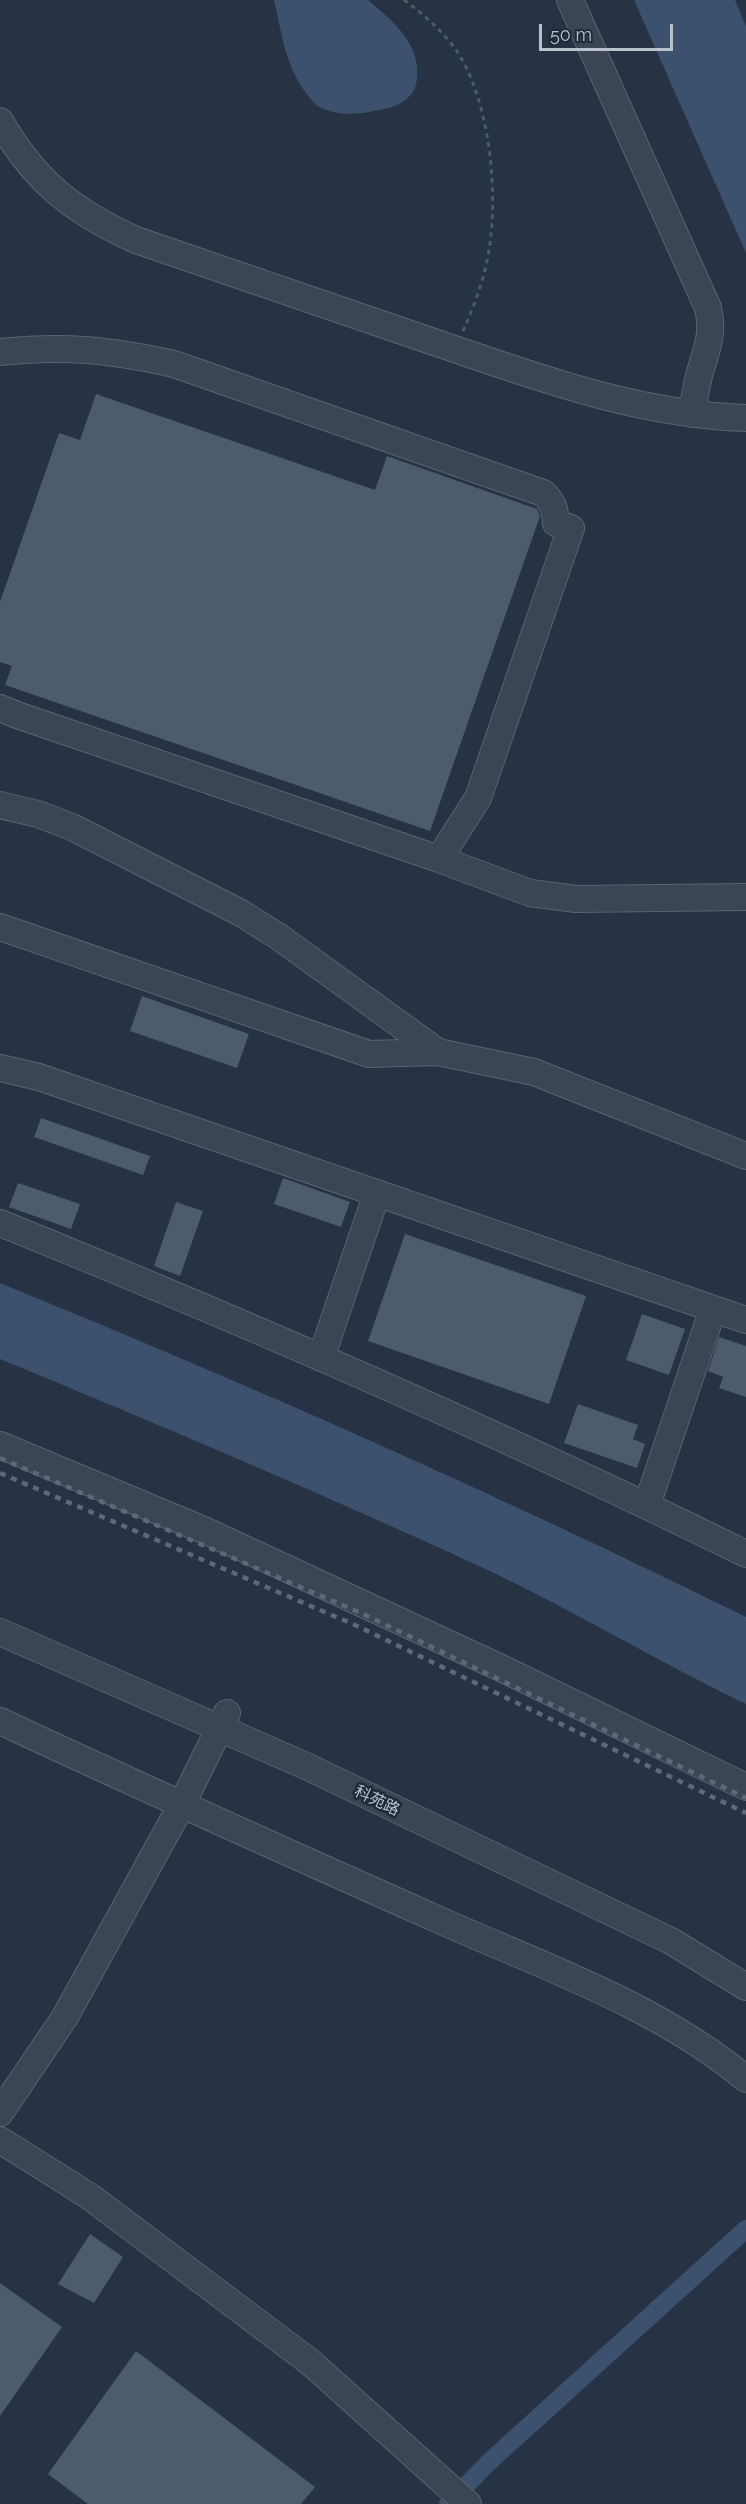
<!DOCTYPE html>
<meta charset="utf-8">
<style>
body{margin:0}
#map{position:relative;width:746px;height:2504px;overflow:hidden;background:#273344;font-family:Raleway,sans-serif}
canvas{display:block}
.scale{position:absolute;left:539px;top:24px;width:134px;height:27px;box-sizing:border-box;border:3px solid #b9c1cd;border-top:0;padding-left:8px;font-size:18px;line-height:21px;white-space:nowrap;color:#b9c1cd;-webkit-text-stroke:4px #202a39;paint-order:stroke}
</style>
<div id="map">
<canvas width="746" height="2504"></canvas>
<div class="scale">50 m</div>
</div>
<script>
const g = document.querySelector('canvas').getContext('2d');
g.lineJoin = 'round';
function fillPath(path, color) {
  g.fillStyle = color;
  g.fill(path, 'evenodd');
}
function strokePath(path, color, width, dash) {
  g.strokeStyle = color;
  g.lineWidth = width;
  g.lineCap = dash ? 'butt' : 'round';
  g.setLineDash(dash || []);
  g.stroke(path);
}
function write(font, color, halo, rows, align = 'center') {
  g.font = font + ' Raleway,"Noto Sans SC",sans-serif';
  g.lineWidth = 5;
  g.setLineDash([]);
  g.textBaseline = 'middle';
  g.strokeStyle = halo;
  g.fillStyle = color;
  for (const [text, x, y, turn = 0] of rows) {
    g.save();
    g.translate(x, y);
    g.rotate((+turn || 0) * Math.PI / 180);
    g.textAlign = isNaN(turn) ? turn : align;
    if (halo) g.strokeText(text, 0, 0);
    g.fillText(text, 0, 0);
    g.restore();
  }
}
fillPath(new Path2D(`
 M 274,0 L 368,0 C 393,21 420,43 417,78 C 416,89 413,94 404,101 C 397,107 383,109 374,111 C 355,115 333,116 316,105 C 313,102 310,98 307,94 C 285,66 282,34 274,0 Z
 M 634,0 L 735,0 L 746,26 L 746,253 Z
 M 0,1283 C 253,1386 501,1496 746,1617 L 746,1704 C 660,1663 578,1613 492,1572 C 330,1497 165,1427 0,1359 Z`), '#3c516d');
strokePath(new Path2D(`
 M 448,2504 L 489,2462 L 746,2229`), '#3c516d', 18);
fillPath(new Path2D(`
 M 96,394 L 375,490 L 387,456 L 537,509 L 540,516 L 430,831 L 5,685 L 12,666 L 0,662 L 0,602 L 59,433 L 80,440 Z
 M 142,996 L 249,1034 L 237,1068 L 130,1031 Z
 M 41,1118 L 150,1156 L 143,1175 L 34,1137 Z
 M 283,1178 L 350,1202 L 341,1227 L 274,1204 Z
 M 18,1183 L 80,1204 L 71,1229 L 9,1207 Z
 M 176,1202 L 203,1211 L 180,1276 L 154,1266 Z
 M 405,1234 L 586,1296 L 549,1404 L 368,1341 Z
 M 642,1314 L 685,1329 L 669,1375 L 626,1360 Z
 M 719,1337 L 746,1346 L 746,1397 L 719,1388 L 723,1377 L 708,1371 Z
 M 578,1404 L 638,1425 L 633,1439 L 645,1444 L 637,1468 L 564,1443 Z
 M 90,2234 L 123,2257 L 94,2303 L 58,2284 Z
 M 0,2283 L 62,2327 L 0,2416 Z
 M 136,2351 L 315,2487 L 301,2504 L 88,2504 L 48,2474 Z`), '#4e5a6d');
const minor = new Path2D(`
 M 570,0 L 708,308 C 714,332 707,349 700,372 C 696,386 694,400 692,414
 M 0,121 C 35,182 74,212 136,240 C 236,274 335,308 434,342 C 537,377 635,414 746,418
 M 0,352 C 65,345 110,350 174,364 L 543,493 C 553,502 555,509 556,523 L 571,528 L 478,798 L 439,859
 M 0,708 L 17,715 L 439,859 L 530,893 L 576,899 L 746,897
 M 0,805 L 38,814 L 72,827 L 241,913 L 279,937 L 438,1052 L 534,1072 L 746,1156
 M 0,927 L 369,1054 L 438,1052
 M 0,1068 L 39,1077 L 746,1320
 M 0,1223 C 252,1325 502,1434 746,1554
 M 321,1358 L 377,1193
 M 0,1445 L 206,1531 L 501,1668 L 746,1787
 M 647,1505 L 713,1309
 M 0,1632 L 306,1766 L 671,1941 L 746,1987
 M 0,1721 C 145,1789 291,1854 437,1919 C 542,1966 657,2005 746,2079
 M 0,2113 L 65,2017 L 181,1806 L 227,1713
 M 0,2140 L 89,2196 L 310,2362 L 468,2504`);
strokePath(minor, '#5a6371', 28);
strokePath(new Path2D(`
 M 404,0 C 422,13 440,29 454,47 C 491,98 500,200 487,261 C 482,285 473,309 463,331`), '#475f61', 3, [4.5, 4.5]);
strokePath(minor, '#3b4553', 26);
strokePath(new Path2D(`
 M 0,1458 L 361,1613 L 746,1798
 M 0,1473 L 355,1625 L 746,1813`), '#5d697a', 4.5, [6, 6]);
write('16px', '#b9c1cd', '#202a39', [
 ["科苑路",377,1801,26]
]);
</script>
